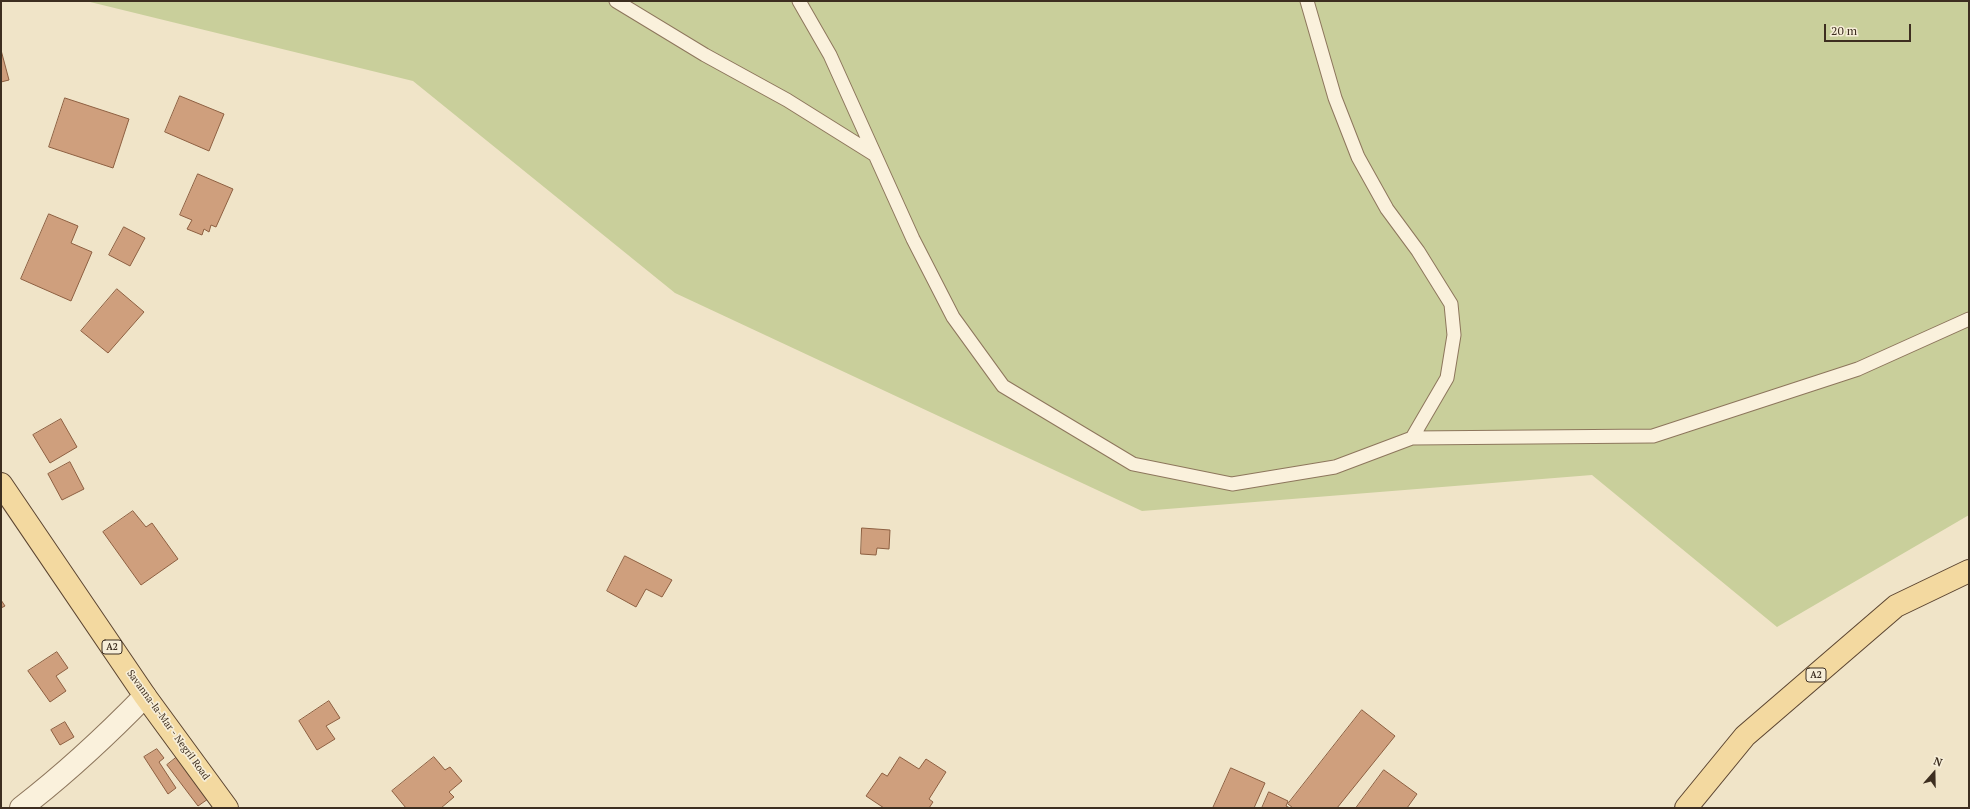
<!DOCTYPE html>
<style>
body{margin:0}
#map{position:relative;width:1970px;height:809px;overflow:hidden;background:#f0e4c8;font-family:"PT Serif",serif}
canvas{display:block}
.frame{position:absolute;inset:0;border:2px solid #3d2e20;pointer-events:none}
.north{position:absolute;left:1914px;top:753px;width:40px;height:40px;-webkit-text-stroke:3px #f7eed8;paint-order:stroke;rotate:20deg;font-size:11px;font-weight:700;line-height:16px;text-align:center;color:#3d2e20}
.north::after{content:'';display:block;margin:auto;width:14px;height:18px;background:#3d2e20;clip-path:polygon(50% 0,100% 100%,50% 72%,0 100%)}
.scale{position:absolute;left:1824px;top:24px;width:87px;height:18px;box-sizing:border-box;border:2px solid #3d2e20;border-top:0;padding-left:5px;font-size:12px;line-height:14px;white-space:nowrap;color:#3d2e20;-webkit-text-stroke:3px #f7eed8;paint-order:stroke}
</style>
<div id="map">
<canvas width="1970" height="809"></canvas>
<div class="frame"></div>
<div class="north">N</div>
<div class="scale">20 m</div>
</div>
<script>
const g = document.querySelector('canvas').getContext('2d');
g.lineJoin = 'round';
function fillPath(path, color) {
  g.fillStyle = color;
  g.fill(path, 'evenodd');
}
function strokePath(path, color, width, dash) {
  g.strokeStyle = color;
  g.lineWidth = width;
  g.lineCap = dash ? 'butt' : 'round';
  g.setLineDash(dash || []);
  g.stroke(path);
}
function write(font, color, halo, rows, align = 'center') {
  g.font = font + ' "PT Serif",serif';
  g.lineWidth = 3.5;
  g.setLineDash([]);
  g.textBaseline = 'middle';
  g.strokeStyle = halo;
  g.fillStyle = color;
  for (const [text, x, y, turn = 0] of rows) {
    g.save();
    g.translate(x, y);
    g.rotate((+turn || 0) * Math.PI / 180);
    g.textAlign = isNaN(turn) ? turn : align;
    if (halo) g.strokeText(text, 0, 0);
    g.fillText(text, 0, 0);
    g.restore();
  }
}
fillPath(new Path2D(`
 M 86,1 L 1969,1 L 1969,515 L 1777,627 L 1592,475 L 1142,511 L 675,293 L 413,81 Z`), '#c9cf9b');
const building = new Path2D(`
 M 1,50 L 9,80 L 1,82 Z
 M 180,96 L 224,114 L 209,151 L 165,132 Z
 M 65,98 L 129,119 L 113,168 L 49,147 Z
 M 198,174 L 233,189 L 216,227 L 211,225 L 209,232 L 204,229 L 202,235 L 187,229 L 192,220 L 180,215 Z
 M 49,214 L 78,226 L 71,243 L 92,252 L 71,301 L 21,279 Z
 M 124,227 L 145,238 L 130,266 L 109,255 Z
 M 117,289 L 144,312 L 108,353 L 81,331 Z
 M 61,419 L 77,447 L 50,463 L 33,435 Z
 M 70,462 L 84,489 L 62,500 L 48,474 Z
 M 133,511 L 146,527 L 152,523 L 178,559 L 141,585 L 103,532 Z
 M 862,528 L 890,530 L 889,549 L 877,548 L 876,555 L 861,554 Z
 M 625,556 L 672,580 L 662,597 L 646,589 L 636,607 L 607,591 Z
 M 1,600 L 5,606 L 1,608 Z
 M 57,652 L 68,668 L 56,676 L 66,691 L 50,702 L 28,671 Z
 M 329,701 L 340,718 L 326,726 L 335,739 L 317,750 L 299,721 Z
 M 1362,710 L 1395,736 L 1337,808 L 1293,808 L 1288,804 Z
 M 65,722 L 74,737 L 60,745 L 51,730 Z
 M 157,749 L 164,758 L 159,762 L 176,788 L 168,794 L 144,757 Z
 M 177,757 L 208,799 L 198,806 L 167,765 Z
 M 434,757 L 445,770 L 450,767 L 462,781 L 449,792 L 454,797 L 441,808 L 406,808 L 392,791 Z
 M 900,757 L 919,769 L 926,759 L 946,772 L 929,799 L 933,802 L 929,808 L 884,808 L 866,796 L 882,773 L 887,776 Z
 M 1231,768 L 1265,783 L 1254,808 L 1213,808 Z
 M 1384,770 L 1417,794 L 1407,808 L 1356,808 Z
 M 1269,792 L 1288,801 L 1286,806 L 1290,808 L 1262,808 Z`);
fillPath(building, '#cf9f7d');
strokePath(building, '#8d5f41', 1);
const service = new Path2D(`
 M 616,1 L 705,55 L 787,100 L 875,155
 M 799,1 L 830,55 L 913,239 L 953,317 L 1003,386 L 1133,464 L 1232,484 L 1335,467 L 1412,438 L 1447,378 L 1454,335 L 1451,304 L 1418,251 L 1387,209 L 1358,157 L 1335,98 L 1307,1
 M 1412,438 L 1653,436 L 1858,369 L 1969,319`);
const minor = new Path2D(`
 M 21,808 C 65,774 106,736 145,696`);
const primary = new Path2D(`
 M 1,484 L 145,696 L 227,808
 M 1686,808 L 1745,736 L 1896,606 L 1969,571`);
strokePath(service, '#8d765c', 15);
strokePath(minor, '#8d765c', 24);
strokePath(primary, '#5b4430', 24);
strokePath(service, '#faf1dc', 13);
strokePath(minor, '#faf1dc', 22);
strokePath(primary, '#f3d9a0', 22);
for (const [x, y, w] of [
 [112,647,20],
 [1816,675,20]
]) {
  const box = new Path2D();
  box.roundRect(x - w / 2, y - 7, w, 14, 3);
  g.fillStyle = '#f7eed8';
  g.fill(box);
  strokePath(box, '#3d2e20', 1);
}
write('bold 9px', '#3d2e20', null, [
 ["A2",112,647],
 ["A2",1816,675]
]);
write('10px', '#3d2e20', '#f7eed8', [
 ["Savanna-la-Mar - Negril Road",168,725,54]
]);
</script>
